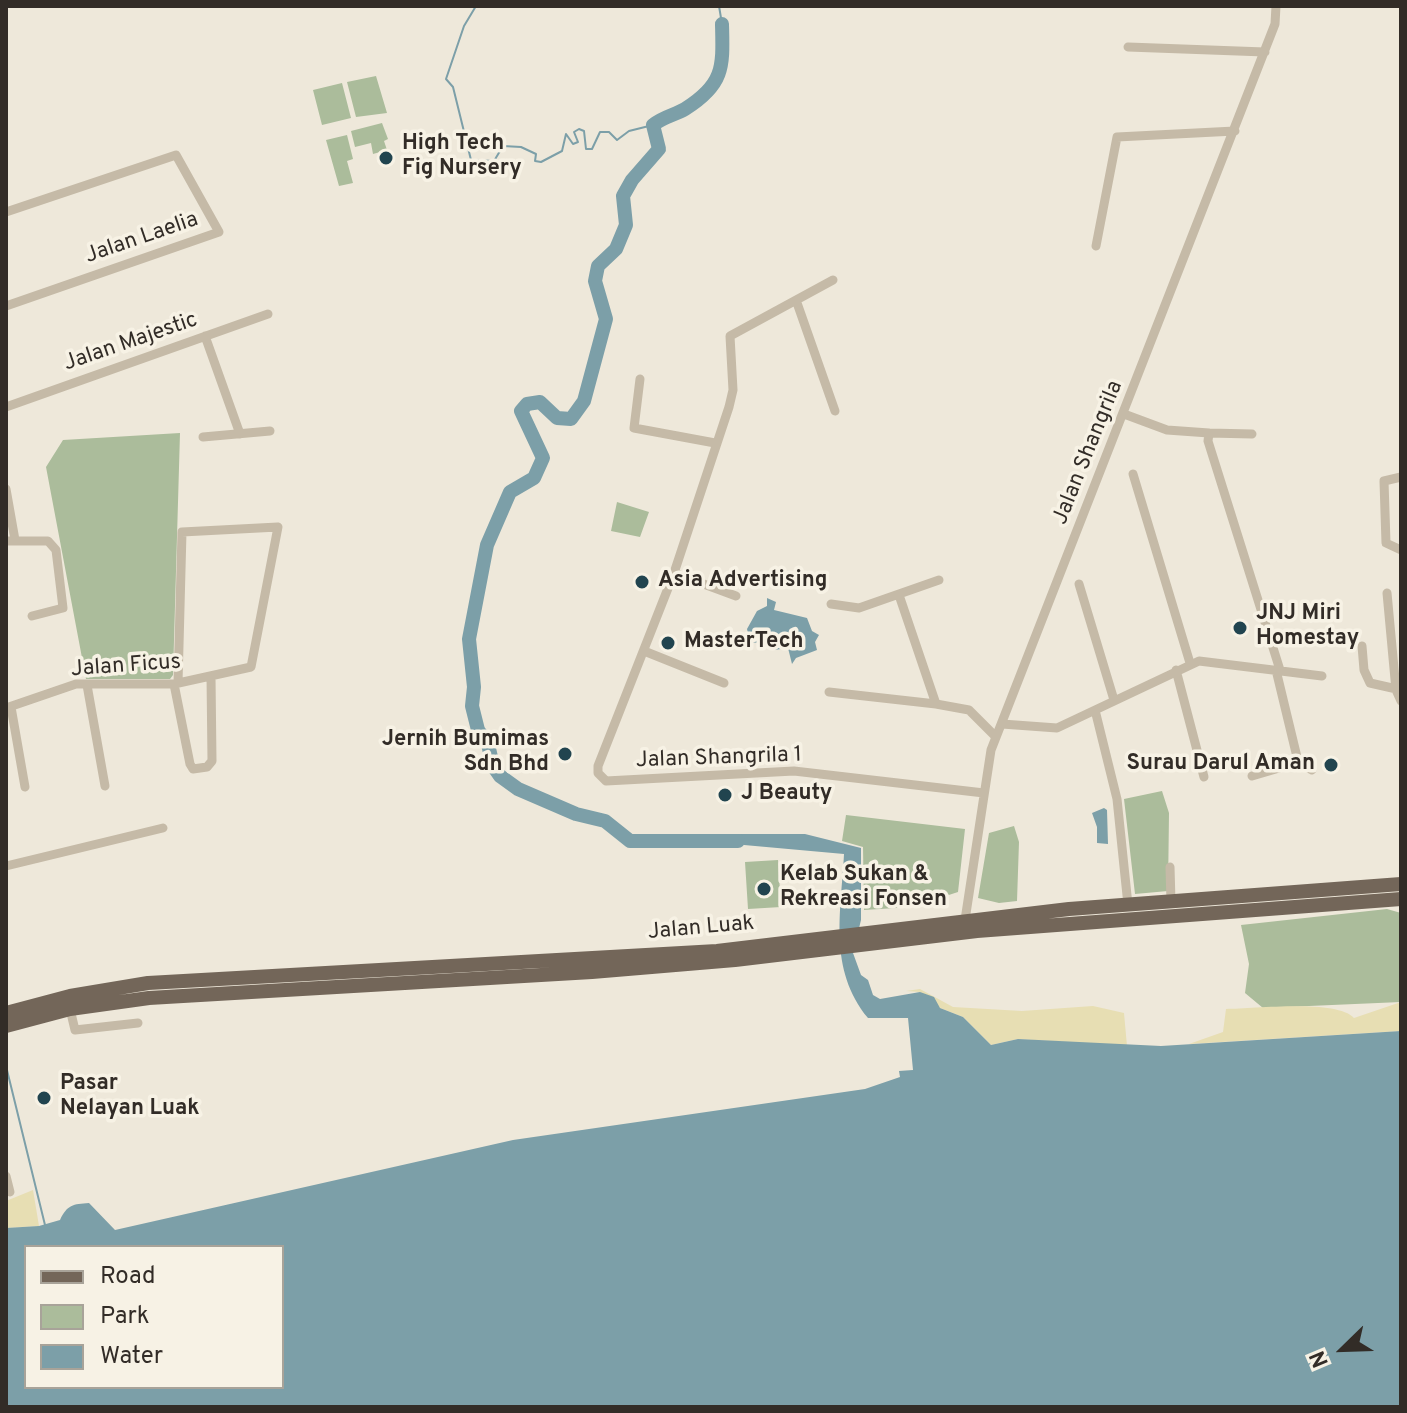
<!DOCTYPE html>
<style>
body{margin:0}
#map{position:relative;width:1407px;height:1413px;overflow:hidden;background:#eee8da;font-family:Overpass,sans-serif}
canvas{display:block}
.frame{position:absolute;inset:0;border:8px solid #322c27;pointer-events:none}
.legend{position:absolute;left:24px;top:1245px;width:260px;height:144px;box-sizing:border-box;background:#f7f2e5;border:2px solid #a8a399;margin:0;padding:10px 14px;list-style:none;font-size:24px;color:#322c27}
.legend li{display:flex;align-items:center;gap:16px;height:40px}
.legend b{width:40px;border:2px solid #a8a399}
.north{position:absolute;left:1303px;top:1309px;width:80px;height:80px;-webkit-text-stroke:6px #f7f2e5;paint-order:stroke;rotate:247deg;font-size:22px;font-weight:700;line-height:32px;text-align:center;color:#322c27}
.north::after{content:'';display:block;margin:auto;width:28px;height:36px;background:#322c27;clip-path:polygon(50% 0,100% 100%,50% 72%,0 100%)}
</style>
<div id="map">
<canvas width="1407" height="1413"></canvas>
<div class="frame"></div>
<ul class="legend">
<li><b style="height:10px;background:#736659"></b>Road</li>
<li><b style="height:22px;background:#abbc9b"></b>Park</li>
<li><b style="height:22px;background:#7c9fa8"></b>Water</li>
</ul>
<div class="north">N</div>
</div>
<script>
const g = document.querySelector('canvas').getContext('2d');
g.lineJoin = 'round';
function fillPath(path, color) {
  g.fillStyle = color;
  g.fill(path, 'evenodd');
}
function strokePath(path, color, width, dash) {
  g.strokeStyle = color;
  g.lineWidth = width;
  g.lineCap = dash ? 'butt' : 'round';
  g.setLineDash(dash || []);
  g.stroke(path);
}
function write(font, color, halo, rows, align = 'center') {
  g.font = font + ' Overpass,sans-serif';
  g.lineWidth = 7;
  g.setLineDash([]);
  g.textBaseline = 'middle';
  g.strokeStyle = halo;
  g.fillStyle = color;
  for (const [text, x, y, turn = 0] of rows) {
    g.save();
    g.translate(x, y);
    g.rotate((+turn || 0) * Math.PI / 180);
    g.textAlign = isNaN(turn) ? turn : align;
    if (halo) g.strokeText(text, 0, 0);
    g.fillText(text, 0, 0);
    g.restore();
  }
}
fillPath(new Path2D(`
 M 376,76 L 387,113 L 356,117 L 347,82 Z
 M 342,83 L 351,118 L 322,125 L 313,90 Z
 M 382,123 L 388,139 L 384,141 L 387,150 L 373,154 L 371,143 L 355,147 L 351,131 Z
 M 347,135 L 353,159 L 347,161 L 353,183 L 339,186 L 326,140 Z
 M 180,433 L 173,675 L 170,679 L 86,679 L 46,467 L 63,440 Z
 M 617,502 L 649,512 L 640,537 L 611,531 Z
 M 1162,791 L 1169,813 L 1168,891 L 1135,894 L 1124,799 Z
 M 846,815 L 965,829 L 958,892 L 912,907 L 864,910 L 863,847 L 842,841 Z
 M 1014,826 L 1019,842 L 1017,901 L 999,903 L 978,898 L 989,833 Z
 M 778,860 L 781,907 L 748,909 L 745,862 Z
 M 1387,909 L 1401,913 L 1401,1002 L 1263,1008 L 1245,993 L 1249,964 L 1241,925 Z`), '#abbc9b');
fillPath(new Path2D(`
 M 920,989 L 953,1007 L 1022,1011 L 1093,1006 L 1124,1013 L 1127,1046 L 1018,1039 L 991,1045 L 963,1017 L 940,1008 L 920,992 L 906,991 Z
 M 1401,1002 L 1401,1031 L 1189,1044 L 1223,1032 L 1226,1009 C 1255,1009 1336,999 1354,1018 Z
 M 33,1190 L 39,1226 L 6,1228 L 6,1201 Z`), '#e7deb3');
fillPath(new Path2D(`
 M 767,598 L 776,602 L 774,610 L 807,618 L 812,631 L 819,635 L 815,642 L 817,650 L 796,658 L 792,664 L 788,648 L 774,650 L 769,644 L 750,642 L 747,629 L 757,611 L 767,606 Z
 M 1104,808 L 1107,810 L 1108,844 L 1097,843 L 1097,827 L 1092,813 Z
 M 734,834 L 805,834 L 861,848 L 861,920 L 853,953 L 861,975 L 868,980 L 873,995 L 880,999 L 920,992 L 934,997 L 940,1008 L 963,1017 L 991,1045 L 1018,1039 L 1161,1046 L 1401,1031 L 1401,1407 L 6,1407 L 6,1228 L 39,1226 L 60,1220 C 67,1205 73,1204 89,1203 L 115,1230 L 513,1140 L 865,1089 L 900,1077 L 899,1071 L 913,1070 L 908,1018 L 868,1018 C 828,969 841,913 844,854 L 744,845 L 721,839 ZM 26,1247 L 282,1247 L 282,1387 L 26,1387 Z`), '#7c9fa8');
strokePath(new Path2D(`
 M 476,6 L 464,26 L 446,79 L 453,87 L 471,160 L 494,161 L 503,146 L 521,147 L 536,154 L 535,161 L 541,162 L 562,151 L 566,134 L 573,144 L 578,142 L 574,132 L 579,129 L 584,131 L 586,149 L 592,149 L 600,132 L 609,132 L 617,140 L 629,131 L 653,125
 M 719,6 L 722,24
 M 6,1066 L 45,1225`), '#7c9fa8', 2);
strokePath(new Path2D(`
 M 722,24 C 723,66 725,84 685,109 C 675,115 665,116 653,125 L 659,149 L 632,180 L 623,196 L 626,225 L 616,249 L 598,266 L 595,281 L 606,319 L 584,401 L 571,419 L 557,418 L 540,402 L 527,404 L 521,411 L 543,458 L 534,478 L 510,492 L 487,545 L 469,639 L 474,687 L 472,706 L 478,730 L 488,744 L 493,766 L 500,776 L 518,789 L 576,814 L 605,821 L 630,841 L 738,841`), '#7c9fa8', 14);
strokePath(new Path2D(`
 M 1128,47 L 1265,52
 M 6,212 L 176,155 L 219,232 L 6,306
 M 1096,246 L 1117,137 L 1235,131
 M 833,280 L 730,336 L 733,390 L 729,407 L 674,573 L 598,766 L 598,773 L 606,781 L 794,771 L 984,793
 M 796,300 L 835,411
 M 205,336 L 240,434
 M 640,379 L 634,428 L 715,443
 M 6,407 L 268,314
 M 1124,414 L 1167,430 L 1209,433 L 1208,441 L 1280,670
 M 1209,433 L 1252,434
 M 203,437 L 270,431
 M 1133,474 L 1190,663
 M 1401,477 L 1384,481 L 1386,543 L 1401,550
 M 6,489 L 15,540
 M 6,541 L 48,541 L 56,550 L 63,608 L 32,616
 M 674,573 L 736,596
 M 1079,584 L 1114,700
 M 1387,593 L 1396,690 L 1401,701
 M 899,595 L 936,704 L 969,710 L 996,737
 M 831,604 L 859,608 L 939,580
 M 1362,646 L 1364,670 L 1370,683 L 1401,690
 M 644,651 L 724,683
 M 1176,670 L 1204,777
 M 174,684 L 190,764 L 193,769 L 207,767 L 212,761 L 211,676
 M 87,685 L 105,786
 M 829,692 L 936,704
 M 11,707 L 25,787
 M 6,708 L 76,684 L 174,684 L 251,667 L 278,527 L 182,532 L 178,683
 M 1095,710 L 1117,799 L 1128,905
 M 1002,724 L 1057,728 L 1199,661 L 1322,676
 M 1295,761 L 1312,770
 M 1252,776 L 1286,766 L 1297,757 L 1276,670
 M 6,866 L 163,828
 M 1170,867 L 1171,902
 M 965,920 L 991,750 L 1275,24 L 1276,6
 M 70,1009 L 75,1030 L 138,1023
 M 6,1176 L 10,1192`), '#c5baa7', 9);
strokePath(new Path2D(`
 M 6,1013 L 70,996 L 148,983 L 717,951 L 1069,909 L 1401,884
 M 6,1026 L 70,1009 L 149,998 L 592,972 L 735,960 L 977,931 L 1401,899`), '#736659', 14);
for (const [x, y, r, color] of [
 [386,158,8,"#21444f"],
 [642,582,8,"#21444f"],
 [1240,628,8,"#21444f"],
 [668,643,8,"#21444f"],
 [565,754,8,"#21444f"],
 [1331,765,8,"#21444f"],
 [725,795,8,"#21444f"],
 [764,889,8,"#21444f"],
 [44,1098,8,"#21444f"]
]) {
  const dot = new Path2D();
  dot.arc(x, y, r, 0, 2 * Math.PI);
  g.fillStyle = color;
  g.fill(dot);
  strokePath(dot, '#f7f2e5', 3);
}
write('bold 22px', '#322c27', '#f7f2e5', [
 ["High Tech",402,145],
 ["Fig Nursery",402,170],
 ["Asia Advertising",658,582],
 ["JNJ Miri",1256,615],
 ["Homestay",1256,640],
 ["MasterTech",684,643],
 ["Jernih Bumimas",549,741,"right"],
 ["Sdn Bhd",549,766,"right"],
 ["Surau Darul Aman",1315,765,"right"],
 ["J Beauty",741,795],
 ["Kelab Sukan &",780,876],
 ["Rekreasi Fonsen",780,901],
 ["Pasar",60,1085],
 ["Nelayan Luak",60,1110]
], 'left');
write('22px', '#322c27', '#f7f2e5', [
 ["Jalan Laelia",142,239,-19],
 ["Jalan Majestic",131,343,-19],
 ["Jalan Shangrila",1089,453,-68],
 ["Jalan Ficus",126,667,-4],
 ["Jalan Shangrila 1",719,759,-2],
 ["Jalan Luak",701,929,-5]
]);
</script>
